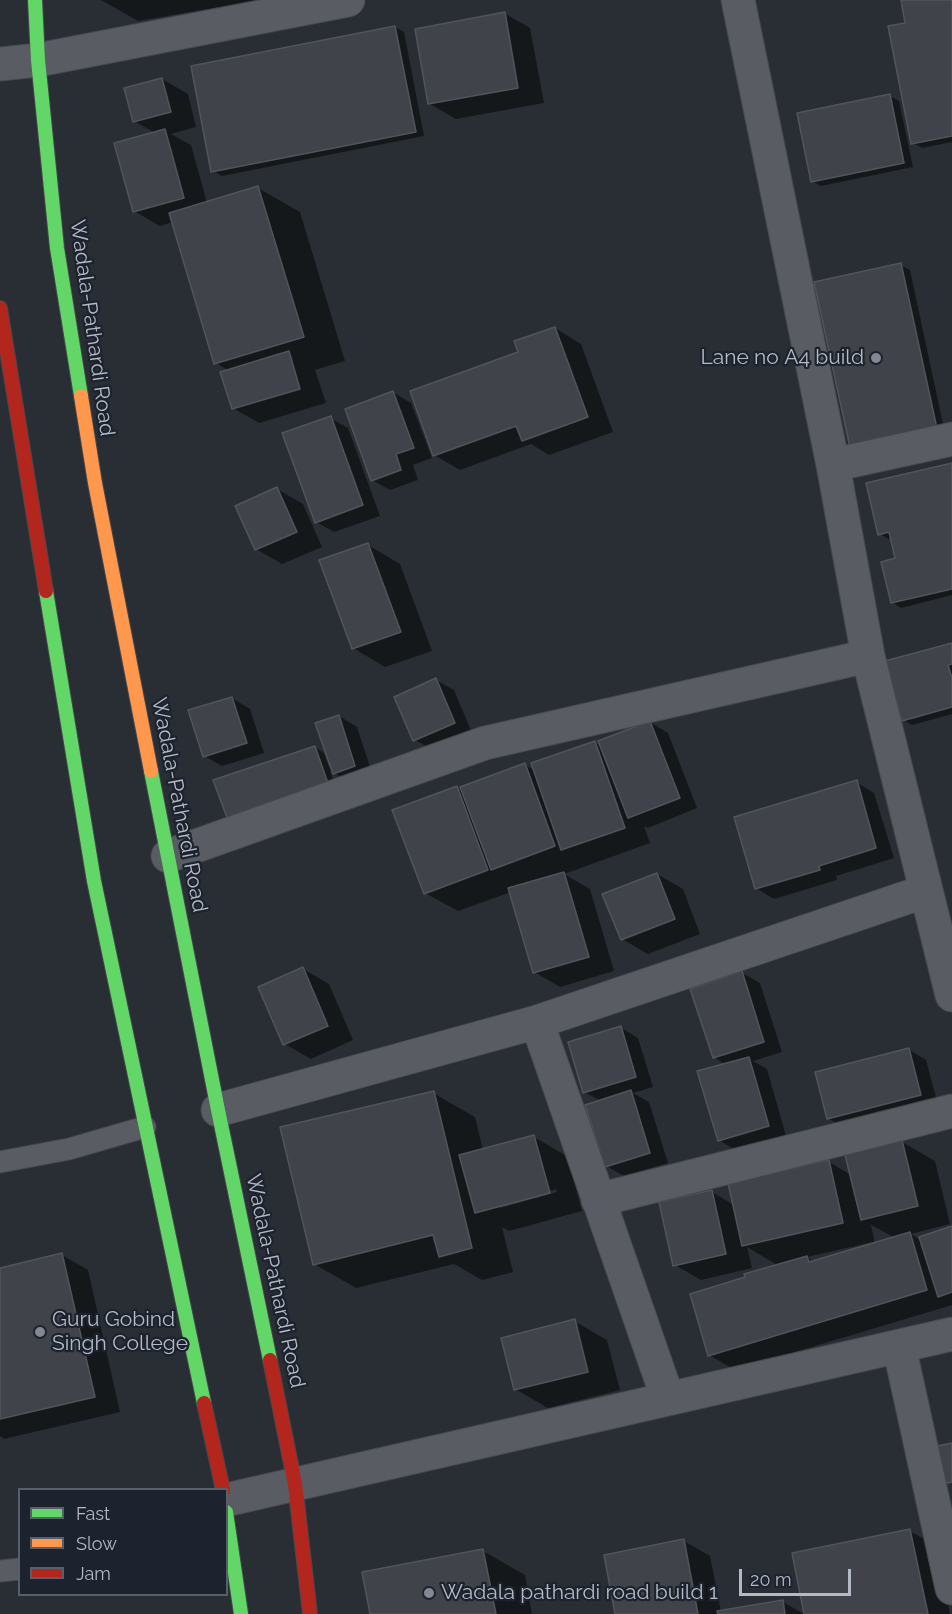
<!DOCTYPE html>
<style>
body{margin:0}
#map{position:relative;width:952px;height:1614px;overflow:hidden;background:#292d34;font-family:Raleway,sans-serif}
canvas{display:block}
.legend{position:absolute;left:18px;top:1488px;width:210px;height:108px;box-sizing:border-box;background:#1d232e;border:2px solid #595f6a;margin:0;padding:8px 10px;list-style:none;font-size:18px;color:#b3b9c5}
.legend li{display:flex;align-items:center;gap:12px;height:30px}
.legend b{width:30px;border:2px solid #595f6a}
.scale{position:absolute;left:739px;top:1569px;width:112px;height:27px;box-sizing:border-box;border:3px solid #b3b9c5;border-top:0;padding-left:8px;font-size:18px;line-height:21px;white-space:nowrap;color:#b3b9c5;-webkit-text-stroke:4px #1d232e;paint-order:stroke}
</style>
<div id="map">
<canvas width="952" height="1614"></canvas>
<ul class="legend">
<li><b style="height:8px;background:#63d668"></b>Fast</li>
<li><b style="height:8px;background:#ff974d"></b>Slow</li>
<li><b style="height:8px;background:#b3261e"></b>Jam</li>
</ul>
<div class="scale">20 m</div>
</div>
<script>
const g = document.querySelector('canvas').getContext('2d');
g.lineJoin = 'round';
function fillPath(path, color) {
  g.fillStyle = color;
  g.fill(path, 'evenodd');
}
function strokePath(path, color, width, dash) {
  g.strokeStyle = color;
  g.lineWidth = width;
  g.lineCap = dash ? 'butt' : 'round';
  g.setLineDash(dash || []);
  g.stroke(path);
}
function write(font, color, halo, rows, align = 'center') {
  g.font = font + ' Raleway,sans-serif';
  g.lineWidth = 4.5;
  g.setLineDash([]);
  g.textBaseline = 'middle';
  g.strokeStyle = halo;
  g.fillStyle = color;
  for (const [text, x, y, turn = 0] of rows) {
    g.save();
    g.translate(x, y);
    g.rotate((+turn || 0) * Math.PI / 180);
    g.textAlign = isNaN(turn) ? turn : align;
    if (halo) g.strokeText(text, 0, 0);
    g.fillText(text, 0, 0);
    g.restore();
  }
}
fillPath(new Path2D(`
 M 101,0 L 261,0 L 138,21 Z
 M 902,0 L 952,0 L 952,142 L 922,148 L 913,143 L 907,25 Z
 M 504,13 L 530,28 L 544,103 L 456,119 L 430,104 Z
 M 395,27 L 404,32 L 424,136 L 222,176 L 213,171 Z
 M 162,79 L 188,94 L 196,127 L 171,134 L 191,145 L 207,203 L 258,188 L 300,212 L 345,361 L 315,370 L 326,403 L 259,423 L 233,408 L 229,371 L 216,363 L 173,222 L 160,226 L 134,211 L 155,133 L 134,121 Z
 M 890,96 L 899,101 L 913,167 L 821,186 L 812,181 Z
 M 901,265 L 910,270 L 946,438 L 861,456 Z
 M 555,328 L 581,344 L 613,432 L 549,455 L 531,444 L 460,470 L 434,455 L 520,353 Z
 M 393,392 L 411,403 L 432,458 L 413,465 L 418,480 L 390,490 L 372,480 Z
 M 330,418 L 348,428 L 380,516 L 334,532 L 316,522 Z
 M 952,465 L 952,595 L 901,608 L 892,602 L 897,560 L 892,538 L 888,539 L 880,534 Z
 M 277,489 L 303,504 L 322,547 L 282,564 L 256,549 Z
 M 368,545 L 400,564 L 432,651 L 385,667 L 353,648 Z
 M 952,644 L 952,714 L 912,725 L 903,720 Z
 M 436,680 L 454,690 L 472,733 L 433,750 L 415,740 Z
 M 232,698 L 250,709 L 264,753 L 222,766 L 204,756 Z
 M 339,716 L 357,727 L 373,776 L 352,783 L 330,771 L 338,793 L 239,827 L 315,747 L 324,753 L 329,767 L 332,766 Z
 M 650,722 L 668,733 L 697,808 L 648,828 L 644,826 L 650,843 L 564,874 L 590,889 L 614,971 L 560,987 L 534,972 L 511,892 L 458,911 L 425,893 L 457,788 L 463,791 L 524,764 L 535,771 L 595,742 L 602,747 Z
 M 856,782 L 874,793 L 894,858 L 836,876 L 837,880 L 774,899 L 756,888 Z
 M 657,874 L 683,889 L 700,934 L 648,954 L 622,939 Z
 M 303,969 L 329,984 L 353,1040 L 311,1059 L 285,1044 Z
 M 742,973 L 760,983 L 782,1052 L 753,1061 L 767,1069 L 786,1136 L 737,1151 L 719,1140 L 726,1065 L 714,1057 Z
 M 620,1027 L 638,1038 L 653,1087 L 633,1093 L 649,1102 L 668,1163 L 624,1176 L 606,1166 L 601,1101 L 584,1092 Z
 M 908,1049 L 926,1060 L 938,1105 L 846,1129 L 828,1118 Z
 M 433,1093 L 475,1117 L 483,1150 L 534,1137 L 567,1156 L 582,1211 L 509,1231 L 502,1227 L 513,1272 L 482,1280 L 454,1264 L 356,1288 L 314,1264 ZM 556,1189 L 557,1192 L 500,1208 L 500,1205 Z
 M 902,1142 L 935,1161 L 950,1224 L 911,1234 L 919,1239 L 952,1228 L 952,1305 L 735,1370 L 709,1355 L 746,1278 L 779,1266 L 747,1247 L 752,1268 L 701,1280 L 675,1265 L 712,1192 L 734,1205 L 829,1162 L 851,1175 ZM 871,1225 L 888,1234 L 895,1238 L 875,1244 ZM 873,1242 L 874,1244 L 814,1262 L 807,1257 Z
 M 62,1255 L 88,1270 L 120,1412 L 4,1439 L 0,1436 L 0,1269 Z
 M 574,1321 L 607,1340 L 620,1390 L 548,1408 L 515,1389 Z
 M 910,1531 L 936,1546 L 950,1614 L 806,1614 Z
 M 684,1541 L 710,1556 L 721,1612 L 783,1602 L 804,1614 L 617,1614 Z
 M 483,1551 L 525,1575 L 532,1614 L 372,1614 Z`), '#0007');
const building = new Path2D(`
 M 901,0 L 952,0 L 952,136 L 911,144 L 888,26 L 905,23 Z
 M 505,12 L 518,88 L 428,104 L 415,29 Z
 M 395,26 L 416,132 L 211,172 L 191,66 Z
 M 162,78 L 171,112 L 133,122 L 124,88 Z
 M 890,94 L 904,163 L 811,182 L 797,113 Z
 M 165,129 L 184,198 L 133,212 L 114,143 Z
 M 258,186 L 304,337 L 214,364 L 169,213 Z
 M 901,263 L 938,433 L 851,452 L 814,282 Z
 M 555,327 L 588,417 L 522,441 L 516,426 L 433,456 L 410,391 L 518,352 L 514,341 Z
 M 289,351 L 300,389 L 232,409 L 220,372 Z
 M 393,391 L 414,448 L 396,454 L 401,470 L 371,481 L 345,409 Z
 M 331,416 L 363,505 L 315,523 L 282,433 Z
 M 952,463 L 952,589 L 891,603 L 881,562 L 895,558 L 889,532 L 878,535 L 866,483 Z
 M 277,487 L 297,532 L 255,550 L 235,506 Z
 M 368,543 L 401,632 L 352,649 L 319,560 Z
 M 952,643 L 952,664 L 948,665 L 952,678 L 952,707 L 902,721 L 885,661 Z
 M 436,678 L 455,723 L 413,741 L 394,697 Z
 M 232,697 L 247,743 L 203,757 L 188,710 Z
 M 339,715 L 355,766 L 333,774 L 315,723 Z
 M 650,721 L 680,798 L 628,818 L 598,741 Z
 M 595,741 L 625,828 L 561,850 L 531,763 Z
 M 315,746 L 330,789 L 229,823 L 213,780 Z
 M 525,763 L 555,846 L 491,870 L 460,787 Z
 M 857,780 L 876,848 L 819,866 L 820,870 L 755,889 L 734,817 Z
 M 457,786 L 488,870 L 424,894 L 392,810 Z
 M 564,872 L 589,957 L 533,973 L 508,888 Z
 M 657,873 L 675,919 L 621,940 L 602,894 Z
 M 303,967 L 328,1026 L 283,1045 L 258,987 Z
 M 742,971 L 764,1042 L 713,1058 L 690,989 Z
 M 621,1026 L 636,1077 L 583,1093 L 568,1042 Z
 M 909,1048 L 921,1095 L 827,1119 L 815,1072 Z
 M 749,1057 L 769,1126 L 718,1141 L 697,1071 Z
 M 631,1090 L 650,1153 L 605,1167 L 585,1105 Z
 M 434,1091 L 472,1248 L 439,1257 L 433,1235 L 313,1265 L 280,1127 Z
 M 534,1135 L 550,1193 L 475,1213 L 459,1155 Z
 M 902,1140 L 918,1206 L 861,1220 L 845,1155 Z
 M 829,1160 L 843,1223 L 742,1246 L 728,1183 Z
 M 712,1190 L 726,1254 L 673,1266 L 659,1202 Z
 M 952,1226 L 952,1292 L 938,1297 L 919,1237 Z
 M 910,1232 L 927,1290 L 708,1356 L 690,1294 L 745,1277 L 744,1274 L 807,1256 L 809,1262 Z
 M 62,1253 L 95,1397 L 0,1419 L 0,1268 Z
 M 575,1319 L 588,1372 L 514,1390 L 501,1338 Z
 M 952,1443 L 952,1482 L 943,1484 L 937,1446 Z
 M 910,1529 L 928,1614 L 804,1614 L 792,1553 Z
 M 684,1539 L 698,1614 L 615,1614 L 604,1555 Z
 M 483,1549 L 496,1614 L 370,1614 L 362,1572 Z
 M 783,1600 L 785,1614 L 718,1614 L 717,1611 Z`);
fillPath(building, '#404349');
strokePath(building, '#51555b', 1.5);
const lane = new Path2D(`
 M 0,1162 L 69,1149 L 145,1127
 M 0,1571 L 20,1569`);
const street = new Path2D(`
 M 738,0 L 833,465 L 868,656 L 952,995
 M 0,64 L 38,60 L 348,0
 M 833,465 L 952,439
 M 168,856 L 485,743 L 868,656
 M 537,1022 L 668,1399
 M 218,1110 L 537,1022 L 926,891
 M 598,1200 L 952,1111
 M 899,1346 L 952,1588
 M 226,1500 L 952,1334`);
const fast = new Path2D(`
 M 35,0 L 38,60 L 57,248 L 81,396
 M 46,591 L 94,881 L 204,1403
 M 151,771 L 218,1110 L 270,1360
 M 226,1512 L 241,1614`);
const slow = new Path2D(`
 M 81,396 L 95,483 L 151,771`);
const jam = new Path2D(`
 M 0,308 L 46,591
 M 270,1360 L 295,1484 L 310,1614
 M 204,1403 L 223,1490`);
strokePath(lane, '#45484d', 23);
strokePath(street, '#45484d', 35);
strokePath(fast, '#45484d', 16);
strokePath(slow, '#45484d', 16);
strokePath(jam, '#45484d', 16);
strokePath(lane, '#595c62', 21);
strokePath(street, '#595c62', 33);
strokePath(fast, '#63d668', 14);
strokePath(slow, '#ff974d', 14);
strokePath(jam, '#b3261e', 14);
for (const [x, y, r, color] of [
 [876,358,6,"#838892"],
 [40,1332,6,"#838892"],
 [429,1593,6,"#838892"]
]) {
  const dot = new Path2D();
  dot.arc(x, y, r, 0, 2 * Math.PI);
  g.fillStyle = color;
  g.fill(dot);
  strokePath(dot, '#1d232e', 2);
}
write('21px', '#b3b9c5', '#1d232e', [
 ["Wadala-Pathardi Road",92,328,82],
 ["Wadala-Pathardi Road",179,805,79],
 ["Wadala-Pathardi Road",275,1281,78]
]);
write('21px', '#b3b9c5', '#1d232e', [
 ["Lane no A4 build",864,358,"right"],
 ["Guru Gobind",52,1320],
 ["Singh College",52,1344],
 ["Wadala pathardi road build 1",441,1593]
], 'left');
</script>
